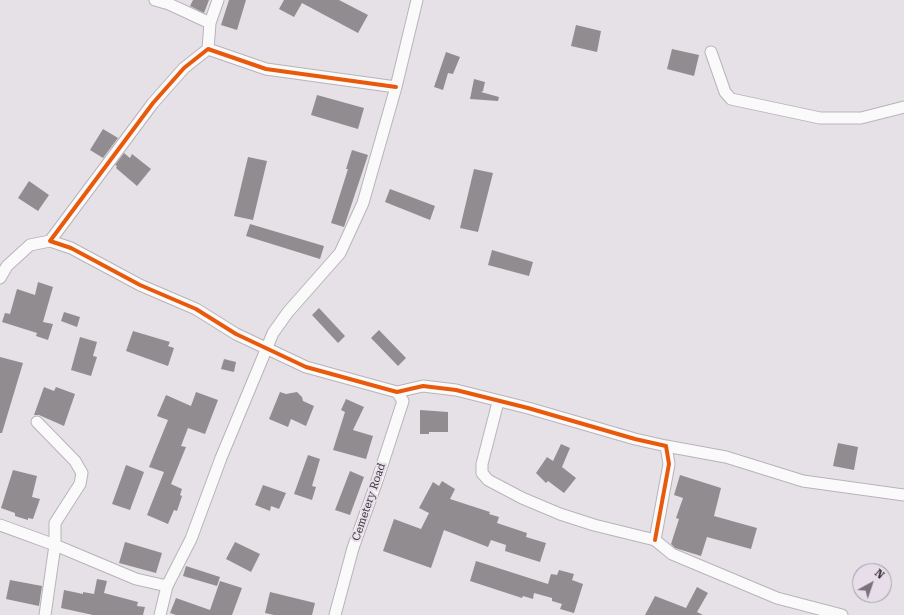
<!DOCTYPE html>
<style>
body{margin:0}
#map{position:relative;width:904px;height:615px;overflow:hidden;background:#e6e1e7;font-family:"Roboto Serif",serif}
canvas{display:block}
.north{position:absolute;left:852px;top:563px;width:40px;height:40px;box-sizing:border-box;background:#e7deea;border:1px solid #a39ca5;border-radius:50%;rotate:40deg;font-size:11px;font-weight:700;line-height:16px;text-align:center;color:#3c383d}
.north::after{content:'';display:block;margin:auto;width:14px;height:18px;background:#787378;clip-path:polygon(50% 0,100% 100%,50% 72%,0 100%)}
</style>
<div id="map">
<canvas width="904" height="615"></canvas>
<div class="north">N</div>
</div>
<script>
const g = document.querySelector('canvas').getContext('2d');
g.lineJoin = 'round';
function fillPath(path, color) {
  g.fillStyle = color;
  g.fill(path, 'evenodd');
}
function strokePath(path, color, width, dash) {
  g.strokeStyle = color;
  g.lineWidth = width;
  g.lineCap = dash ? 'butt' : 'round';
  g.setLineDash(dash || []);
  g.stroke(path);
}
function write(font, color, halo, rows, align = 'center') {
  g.font = font + ' "Roboto Serif",serif';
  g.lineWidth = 4;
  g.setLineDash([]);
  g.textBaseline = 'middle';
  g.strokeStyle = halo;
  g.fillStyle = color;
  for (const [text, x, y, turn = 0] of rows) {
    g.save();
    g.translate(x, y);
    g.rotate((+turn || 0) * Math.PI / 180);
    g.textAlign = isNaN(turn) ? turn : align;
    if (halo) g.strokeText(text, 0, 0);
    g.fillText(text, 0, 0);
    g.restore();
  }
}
fillPath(new Path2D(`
 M 193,0 L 209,0 L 204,13 L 190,6 Z
 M 229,0 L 246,0 L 237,30 L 221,25 Z
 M 284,0 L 339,0 L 368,15 L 358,33 L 302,3 L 294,17 L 279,9 Z
 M 576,25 L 601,31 L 597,52 L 571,46 Z
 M 672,49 L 699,55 L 694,76 L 667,69 Z
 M 446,52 L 460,57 L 453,74 L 448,73 L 443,90 L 434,87 Z
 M 474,79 L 485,82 L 483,91 L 481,92 L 499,97 L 498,101 L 470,99 Z
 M 317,95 L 364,108 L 358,129 L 311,115 Z
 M 103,129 L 118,138 L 103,158 L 90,150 Z
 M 352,150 L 368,155 L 344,227 L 331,223 L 348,169 L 346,169 Z
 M 124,153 L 130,158 L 132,154 L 151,169 L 137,186 L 116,168 L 117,166 L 115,165 Z
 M 248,157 L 267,161 L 253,220 L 234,216 Z
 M 474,169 L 493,173 L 478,232 L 460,228 Z
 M 29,181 L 49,195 L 38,211 L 18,198 Z
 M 390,189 L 435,206 L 430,220 L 385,202 Z
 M 250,224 L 324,246 L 320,259 L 246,236 Z
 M 492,250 L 533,262 L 529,276 L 488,265 Z
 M 38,282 L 53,287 L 43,322 L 53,324 L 48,340 L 36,336 L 37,333 L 2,322 L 5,313 L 10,314 L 17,289 L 35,295 Z
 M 319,308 L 345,336 L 338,343 L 312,315 Z
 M 64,312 L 80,317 L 77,327 L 61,321 Z
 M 379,330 L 406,358 L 398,366 L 371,338 Z
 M 133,331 L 170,342 L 168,346 L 174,348 L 168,366 L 126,351 Z
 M 80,337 L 97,342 L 93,356 L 97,357 L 91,376 L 71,370 Z
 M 0,357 L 23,363 L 2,433 L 0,433 Z
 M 224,359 L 236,362 L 234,372 L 221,369 Z
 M 44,387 L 54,391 L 56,387 L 75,394 L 64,426 L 39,415 L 34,415 Z
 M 196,392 L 218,400 L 205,434 L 188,428 L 181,446 L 186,447 L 171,484 L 182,489 L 180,495 L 182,496 L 177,511 L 174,510 L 168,524 L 147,515 L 164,472 L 149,467 L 168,420 L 157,416 L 166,395 L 191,406 Z
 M 280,392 L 286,394 L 297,392 L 302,397 L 303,401 L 314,406 L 306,426 L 291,419 L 288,427 L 269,419 Z
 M 346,399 L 364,407 L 353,430 L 373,436 L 366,459 L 333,450 L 345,412 L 341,410 Z
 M 420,410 L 448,412 L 448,432 L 429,432 L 429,434 L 420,434 Z
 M 838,443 L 858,447 L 854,470 L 833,466 Z
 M 561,444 L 570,448 L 562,467 L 576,478 L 564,493 L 548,481 L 546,483 L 536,473 L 547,457 L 553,461 Z
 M 308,455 L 320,459 L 312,486 L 316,487 L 312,500 L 294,494 Z
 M 126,465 L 144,472 L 130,510 L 112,504 Z
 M 13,470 L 37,476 L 32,497 L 40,499 L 33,519 L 28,518 L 28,520 L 15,516 L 15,513 L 1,508 Z
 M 350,471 L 364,477 L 350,515 L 335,510 Z
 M 680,475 L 721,488 L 714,516 L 757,528 L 751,549 L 707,537 L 701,556 L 675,548 L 671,544 L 679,519 L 676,518 L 683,498 L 674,495 Z
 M 442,481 L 455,489 L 450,499 L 490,512 L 489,514 L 499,517 L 497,523 L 527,533 L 526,537 L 546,543 L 540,562 L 505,551 L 506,545 L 491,540 L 488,547 L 444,530 L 431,568 L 383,551 L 394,519 L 421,529 L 429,513 L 419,508 L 433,482 L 439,486 Z
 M 263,485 L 286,493 L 279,509 L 271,506 L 270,511 L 255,505 Z
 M 125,542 L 162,553 L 156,573 L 119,563 Z
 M 235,542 L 260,554 L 251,572 L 226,559 Z
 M 476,561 L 548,584 L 551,574 L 557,575 L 559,570 L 574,574 L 572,580 L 583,584 L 574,613 L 560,609 L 562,604 L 552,601 L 552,598 L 534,593 L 533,599 L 523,596 L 522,598 L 470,581 Z
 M 186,566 L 220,577 L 217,586 L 183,576 Z
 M 97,579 L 107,581 L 104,593 L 138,602 L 137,606 L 145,607 L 143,615 L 93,615 L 61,608 L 64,590 L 83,594 L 83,592 L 94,594 Z
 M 10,580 L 42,586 L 39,606 L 6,599 Z
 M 220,581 L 242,588 L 232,615 L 176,615 L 170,613 L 176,598 L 210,610 Z
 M 697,587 L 708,593 L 697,612 L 703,615 L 645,615 L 655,596 L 686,608 Z
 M 270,592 L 315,603 L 312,615 L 274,615 L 265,613 Z`), '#918c8f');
const minor = new Path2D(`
 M 155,0 L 169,4 L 210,23
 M 208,49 L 210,23 L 218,0
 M 711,52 L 725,92 L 731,99 L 820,118 L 861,118 L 904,107
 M 396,87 L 266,69 L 208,49 L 184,68 L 153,103 L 50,241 L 71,248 L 140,285 L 196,309 L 236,334 L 306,367 L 397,392 L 423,386 L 456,390 L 528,408 L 635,439 L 666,446 L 669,464 L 655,540
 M 0,278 L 7,266 L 30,245 L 50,241
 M 498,402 L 482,464 L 482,473 L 488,480 L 522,498 L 560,514 L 594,525 L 655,540 L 672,554 L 777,598 L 842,615
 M 37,422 L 75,461 L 82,473 L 80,484 L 55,523 L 55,545 L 45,615
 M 666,446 L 726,457 L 803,481 L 904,495
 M 0,525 L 55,545 L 136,579 L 167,586 L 191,539 L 221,458 L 273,333 L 288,312 L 340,253 L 363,203 L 396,87 L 417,0
 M 160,615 L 167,586
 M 335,615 L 353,548 L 377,481 L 403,401 L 397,392`);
strokePath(minor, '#b7b4b8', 13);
strokePath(minor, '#fbfafb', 11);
strokePath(new Path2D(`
 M 396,87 L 266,69 L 208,49 L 184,68 L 153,103 L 50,241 L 71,248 L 140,285 L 196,309 L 236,334 L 306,367 L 397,392 L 423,386 L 456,390 L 528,408 L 635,439 L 666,446 L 669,464 L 655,540`), '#e8590c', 4);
write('11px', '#3c383d', '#e7deea', [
 ["Cemetery Road",369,502,-71]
]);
</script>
